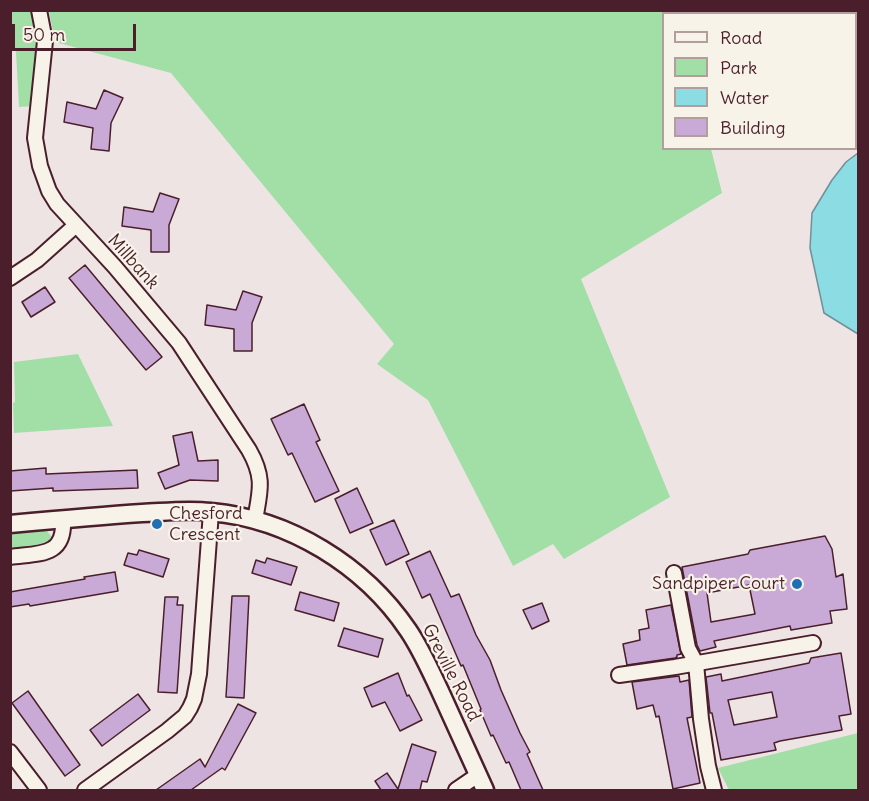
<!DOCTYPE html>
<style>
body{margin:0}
#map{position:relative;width:869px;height:801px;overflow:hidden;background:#eee4e4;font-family:Delius,sans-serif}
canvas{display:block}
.frame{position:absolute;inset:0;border:12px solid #4a1f2b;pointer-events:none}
.legend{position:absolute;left:662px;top:12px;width:195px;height:138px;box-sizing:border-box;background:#f7f3e8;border:2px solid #b29e9c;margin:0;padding:8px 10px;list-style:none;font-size:18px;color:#4a1f2b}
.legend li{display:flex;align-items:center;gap:12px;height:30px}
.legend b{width:30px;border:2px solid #b29e9c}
.scale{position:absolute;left:12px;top:24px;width:124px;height:27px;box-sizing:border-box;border:3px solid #4a1f2b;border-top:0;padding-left:8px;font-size:18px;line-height:21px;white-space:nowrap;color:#4a1f2b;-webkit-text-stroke:4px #f7f3e8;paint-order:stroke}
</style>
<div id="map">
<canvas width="869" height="801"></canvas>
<div class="frame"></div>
<ul class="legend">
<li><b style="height:8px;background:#f7f3e8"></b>Road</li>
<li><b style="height:16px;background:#a1dfa6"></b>Park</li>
<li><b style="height:16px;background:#8bdce3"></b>Water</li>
<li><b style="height:16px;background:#c9aad6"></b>Building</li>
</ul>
<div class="scale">50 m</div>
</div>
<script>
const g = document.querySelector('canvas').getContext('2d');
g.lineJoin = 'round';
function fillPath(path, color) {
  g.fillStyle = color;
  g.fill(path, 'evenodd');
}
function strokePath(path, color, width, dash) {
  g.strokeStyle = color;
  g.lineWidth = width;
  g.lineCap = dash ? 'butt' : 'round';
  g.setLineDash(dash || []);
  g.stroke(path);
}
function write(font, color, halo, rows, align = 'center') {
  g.font = font + ' Delius,sans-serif';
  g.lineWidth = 4.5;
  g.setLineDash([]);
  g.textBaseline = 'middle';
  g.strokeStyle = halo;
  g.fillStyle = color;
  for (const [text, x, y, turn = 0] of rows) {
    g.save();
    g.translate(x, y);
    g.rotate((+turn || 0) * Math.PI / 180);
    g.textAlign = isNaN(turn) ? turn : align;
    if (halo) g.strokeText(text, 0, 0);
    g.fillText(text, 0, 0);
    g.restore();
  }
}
fillPath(new Path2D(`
 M 10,11 L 32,11 C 43,41 36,74 33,106 L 19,107 L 16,52 L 11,31 Z
 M 49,11 L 661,11 L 665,13 L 664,148 L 711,149 L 722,193 L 581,279 L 670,497 L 564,559 L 553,544 L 513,566 L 428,400 L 377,364 L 394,344 L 171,73 L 55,42 Z
 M 78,354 L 113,426 L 14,433 L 13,403 L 15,402 L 14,362 Z
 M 46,530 L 51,536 L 49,541 L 33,546 L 11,549 L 11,533 Z
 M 858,733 L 858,790 L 729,790 L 718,768 Z`), '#a1dfa6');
const water = new Path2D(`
 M 858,153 L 858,334 L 824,313 L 810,248 L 812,213 L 832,180 L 846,162 Z`);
fillPath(water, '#8bdce3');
strokePath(water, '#719099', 1.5);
const building = new Path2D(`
 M 104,90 L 123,98 L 111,123 L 109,151 L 91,149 L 93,128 L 64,122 L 67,102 L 96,109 Z
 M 160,193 L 179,199 L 169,225 L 169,252 L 151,252 L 151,230 L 122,226 L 124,207 L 153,212 Z
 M 85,265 L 162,357 L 146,370 L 69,278 Z
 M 45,287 L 55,302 L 31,317 L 22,302 Z
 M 243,291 L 262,297 L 252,323 L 252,351 L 234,351 L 234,329 L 205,325 L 207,305 L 236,310 Z
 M 304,404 L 320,440 L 316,442 L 339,491 L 315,502 L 292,453 L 288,455 L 271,419 Z
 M 192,432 L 198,461 L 218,460 L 218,481 L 190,480 L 165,489 L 158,473 L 179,465 L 173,436 Z
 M 46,468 L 46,474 L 137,470 L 138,488 L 53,491 L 53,488 L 10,491 L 10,471 Z
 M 357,488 L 373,523 L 350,533 L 335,499 Z
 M 394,520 L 409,554 L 386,565 L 370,530 Z
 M 825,536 L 832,549 L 836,577 L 843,574 L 847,609 L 830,611 L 832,623 L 791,630 L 790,626 L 714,641 L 716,647 L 700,651 L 697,645 L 682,567 L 748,554 L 750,550 ZM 749,585 L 755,614 L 711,622 L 707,593 Z
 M 139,550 L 169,559 L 163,577 L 124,565 L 128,553 L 137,555 Z
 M 430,551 L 451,597 L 459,594 L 476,635 L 490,660 L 501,690 L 520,733 L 530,752 L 527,754 L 543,790 L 521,790 L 509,762 L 506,763 L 493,735 L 491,736 L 480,710 L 481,709 L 463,665 L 461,666 L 430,594 L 422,598 L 406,562 Z
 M 267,558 L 297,567 L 291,585 L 252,573 L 256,560 L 265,563 Z
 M 115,572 L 118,591 L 30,606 L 29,604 L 10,607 L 10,592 L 85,579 L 84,577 Z
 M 300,592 L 339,603 L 334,621 L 295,610 Z
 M 232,596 L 249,596 L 244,698 L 226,697 Z
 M 165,597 L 178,597 L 177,605 L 183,605 L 177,693 L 158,692 Z
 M 542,603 L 549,621 L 532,629 L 523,610 Z
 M 671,605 L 681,654 L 677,655 L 677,657 L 675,658 L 627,665 L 623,644 L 640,640 L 639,630 L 649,628 L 646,610 Z
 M 344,628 L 383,639 L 378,657 L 338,646 Z
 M 841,653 L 851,714 L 839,716 L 842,730 L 780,741 L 774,743 L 776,750 L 721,760 L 712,713 L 710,713 L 706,677 L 721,674 L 722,681 L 809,663 L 811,658 ZM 772,692 L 777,717 L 734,725 L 728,700 Z
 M 398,673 L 407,696 L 409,695 L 422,720 L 400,731 L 385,702 L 372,707 L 364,688 Z
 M 679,676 L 680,682 L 689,680 L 692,717 L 687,718 L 700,783 L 673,789 L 659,716 L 656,717 L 653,705 L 637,709 L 632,682 Z
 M 28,691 L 80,765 L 65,776 L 12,703 Z
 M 138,694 L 150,710 L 102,746 L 90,730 Z
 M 238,704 L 256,713 L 225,770 L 222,768 L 191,790 L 156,790 L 200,759 L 205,767 Z
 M 412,744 L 436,752 L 427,782 L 422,781 L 420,790 L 381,790 L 375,781 L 387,773 L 398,789 Z`);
fillPath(building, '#c9aad6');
strokePath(building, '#4a1f2b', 1.5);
const minor = new Path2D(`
 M 39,10 L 45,41 L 35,138 L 40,166 L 49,191 L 57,204 L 115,267 L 179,343 L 249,450 C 265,478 260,491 255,520
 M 10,278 L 37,260 L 76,225
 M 10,557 C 39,553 65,557 63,520
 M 674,573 L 688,648 L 696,663 L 701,719 L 708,766 L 714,790
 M 619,675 L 675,667 L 813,643
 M 10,752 L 39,790
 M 85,790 L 167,731 L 185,716 L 190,708 L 194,699 L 199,674 L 211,512
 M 456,790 L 478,775`);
const tertiary = new Path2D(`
 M 10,524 C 54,520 98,516 142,513 C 165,512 188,509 211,512 C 289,519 364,565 408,630 C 421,649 430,670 440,691 C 455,724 470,757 485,790`);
strokePath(minor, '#4a1f2b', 18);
strokePath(tertiary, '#4a1f2b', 21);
strokePath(minor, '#f7f3e8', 14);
strokePath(tertiary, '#f7f3e8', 16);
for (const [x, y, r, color] of [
 [157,524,6,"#1f6fb2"],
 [797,584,6,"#1f6fb2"]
]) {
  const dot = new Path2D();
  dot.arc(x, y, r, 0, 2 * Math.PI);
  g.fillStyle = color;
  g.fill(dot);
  strokePath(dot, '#f7f3e8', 2);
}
write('18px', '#4a1f2b', '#f7f3e8', [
 ["Millbank",133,262,48],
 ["Greville Road",451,673,63]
]);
write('18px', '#4a1f2b', '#f7f3e8', [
 ["Chesford",169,514],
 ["Crescent",169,535],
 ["Sandpiper Court",785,584,"right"]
], 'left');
</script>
